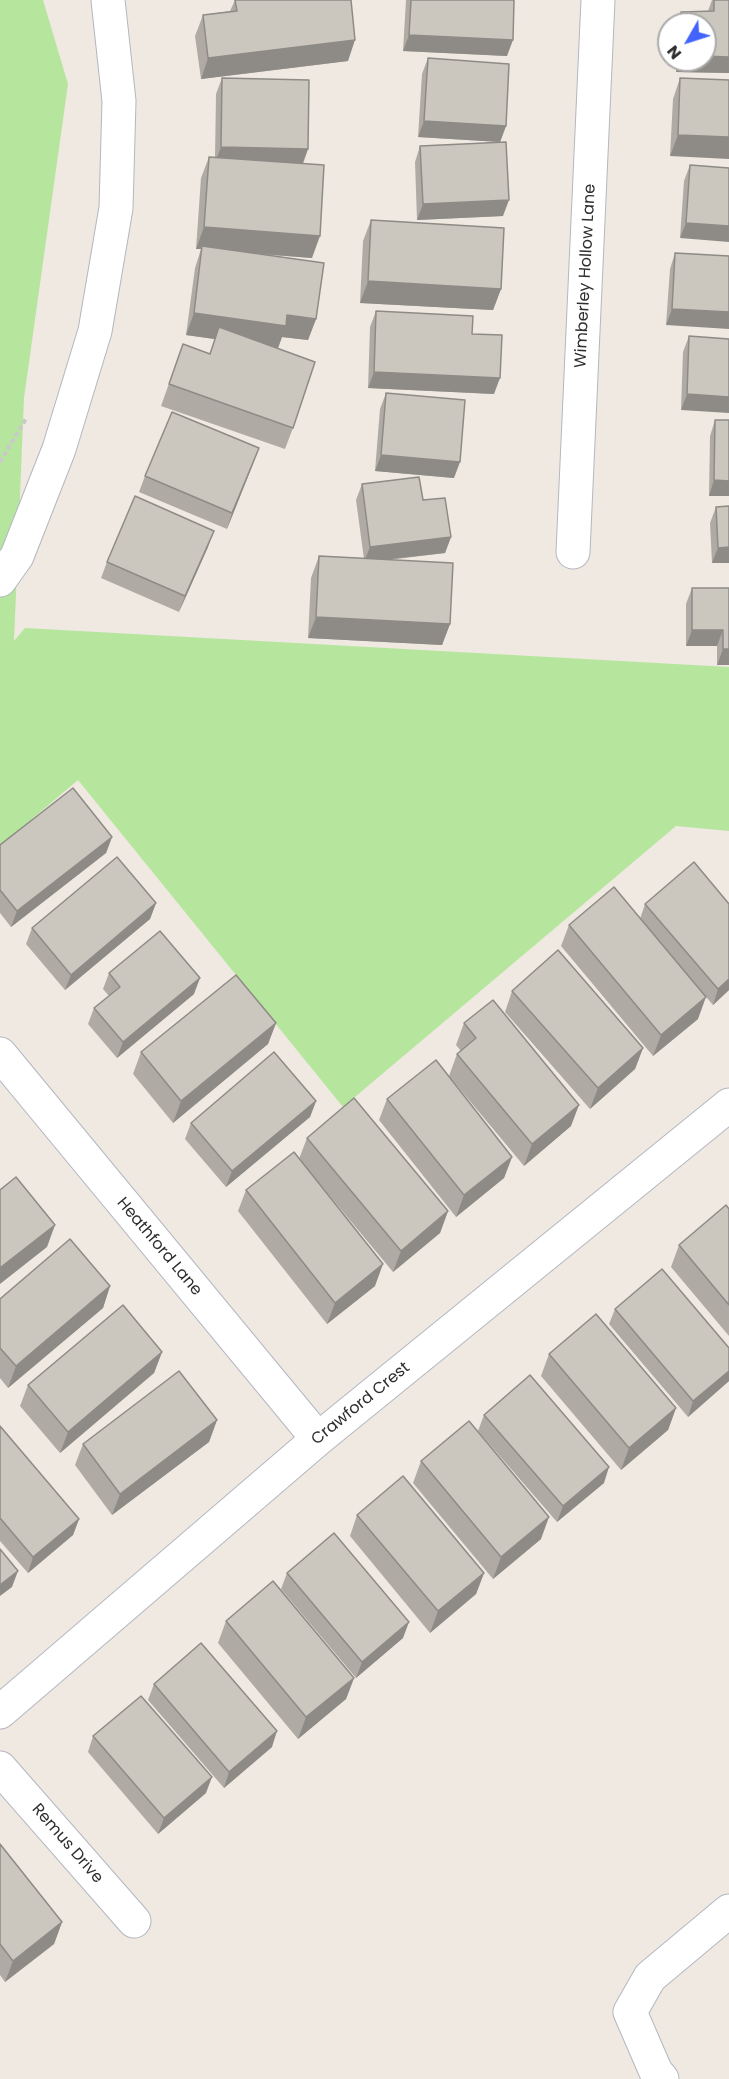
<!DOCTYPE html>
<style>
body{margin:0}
#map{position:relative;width:729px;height:2079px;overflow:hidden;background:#efe9e1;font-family:Poppins,sans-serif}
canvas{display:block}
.north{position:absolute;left:657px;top:12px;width:60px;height:60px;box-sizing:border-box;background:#fff;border:2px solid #ababab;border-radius:50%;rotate:231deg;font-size:16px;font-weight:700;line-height:24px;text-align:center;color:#2e2e2e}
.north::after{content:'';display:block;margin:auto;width:21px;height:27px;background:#4264fb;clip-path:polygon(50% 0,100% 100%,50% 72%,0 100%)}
</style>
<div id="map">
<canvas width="729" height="2079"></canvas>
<div class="north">N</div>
</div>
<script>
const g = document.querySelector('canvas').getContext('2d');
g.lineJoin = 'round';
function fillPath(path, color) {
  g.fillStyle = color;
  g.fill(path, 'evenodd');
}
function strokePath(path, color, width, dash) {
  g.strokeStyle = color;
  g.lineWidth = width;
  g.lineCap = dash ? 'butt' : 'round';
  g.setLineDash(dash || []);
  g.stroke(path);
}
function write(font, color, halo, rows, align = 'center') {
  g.font = font + ' Poppins,sans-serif';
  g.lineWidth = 5;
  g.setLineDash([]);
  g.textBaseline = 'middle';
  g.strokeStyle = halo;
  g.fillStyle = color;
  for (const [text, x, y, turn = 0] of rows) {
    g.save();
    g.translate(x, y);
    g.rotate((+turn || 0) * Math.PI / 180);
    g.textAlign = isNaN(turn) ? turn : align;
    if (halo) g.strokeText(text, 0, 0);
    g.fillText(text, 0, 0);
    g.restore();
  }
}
fillPath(new Path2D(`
 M 0,0 L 43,0 L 68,84 L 24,398 L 14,641 L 25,628 L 729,667 L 729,831 L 676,826 L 343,1107 L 78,780 L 0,846 Z`), '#b6e59e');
const minor = new Path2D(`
 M 573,552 L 598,0
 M 0,580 L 17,556 L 59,449 L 95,331 L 116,208 L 119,101 L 108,0
 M 0,1054 L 318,1439
 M 0,1712 L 318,1439 L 729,1105
 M 0,1768 L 134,1921
 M 662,2079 L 656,2072 L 630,2012 L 650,1977 L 729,1911`);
strokePath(minor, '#b4b7c1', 35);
strokePath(new Path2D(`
 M 0,462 L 27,417`), '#c9c9c9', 4, [4.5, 3]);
strokePath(minor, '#fff', 33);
fillPath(new Path2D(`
 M 235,0 L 351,0 L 348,61 L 201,79 L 195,36 L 203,15 L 230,11 Z
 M 406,0 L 514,0 L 507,56 L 403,51 Z
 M 712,0 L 729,0 L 729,73 L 676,72 L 676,60 L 705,60 L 705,24 L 681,24 L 681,12 L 708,11 Z
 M 681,12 L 681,24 L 677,24 Z
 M 428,58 L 506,126 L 500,142 L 418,137 L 422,74 Z
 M 222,78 L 308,149 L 303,164 L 312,258 L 256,254 L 316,319 L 308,340 L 282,337 L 278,348 L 275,347 L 293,428 L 285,449 L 161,406 L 183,344 L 210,354 L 215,339 L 186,335 L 195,268 L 201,249 L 196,249 L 201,178 L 209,157 L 215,157 L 216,94 Z
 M 680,78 L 729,80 L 670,156 L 673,99 Z
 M 420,146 L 503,216 L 417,220 L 415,162 Z
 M 690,165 L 729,168 L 680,238 L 684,181 Z
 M 371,220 L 501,289 L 493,310 L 360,303 L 363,241 Z
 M 675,253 L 729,256 L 666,325 L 670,269 Z
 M 376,311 L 472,334 L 494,394 L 368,388 L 370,327 Z
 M 689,336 L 729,339 L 681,410 L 683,352 Z
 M 386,393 L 454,478 L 375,471 L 380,409 Z
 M 715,420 L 729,420 L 729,496 L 709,496 L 710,436 Z
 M 253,464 L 227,529 L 139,492 L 145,476 Z
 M 362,484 L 423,500 L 451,537 L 445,553 L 388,560 L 450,624 L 442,645 L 308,638 L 311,578 L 319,556 L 364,559 L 356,500 Z
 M 716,507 L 729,563 L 712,563 L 710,523 Z
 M 208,547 L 179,612 L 101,578 L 107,562 Z
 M 692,588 L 729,588 L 729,665 L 717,665 L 717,646 L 686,646 L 686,604 Z
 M 112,837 L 106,853 L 11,927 L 0,913 L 0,845 Z
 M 156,903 L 150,919 L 65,990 L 26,944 L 32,928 Z
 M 645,904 L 729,990 L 713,1005 L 688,976 L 698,1019 L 653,1056 L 561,946 L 569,925 L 640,919 Z
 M 109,973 L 194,994 L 117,1058 L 88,1024 L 94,1008 L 109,996 L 103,989 Z
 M 512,991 L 643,1048 L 635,1069 L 590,1109 L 505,1012 Z
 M 276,1023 L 268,1044 L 173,1123 L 133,1074 L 141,1052 Z
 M 464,1023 L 571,1126 L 524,1166 L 449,1076 L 457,1054 L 461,1051 L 456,1045 Z
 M 387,1099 L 512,1157 L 504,1178 L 456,1217 L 379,1120 Z
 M 316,1101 L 310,1117 L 226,1187 L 185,1139 L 191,1123 Z
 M 307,1138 L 448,1211 L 440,1233 L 393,1272 L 314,1177 L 375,1286 L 327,1324 L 238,1211 L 246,1190 L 299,1159 Z
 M 729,1209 L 729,1336 L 671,1267 L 679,1245 Z
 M 110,1286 L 103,1308 L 8,1388 L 0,1378 L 0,1299 Z
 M 615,1309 L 729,1348 L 729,1381 L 688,1417 L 609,1324 Z
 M 162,1352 L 154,1373 L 60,1453 L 20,1406 L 28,1385 Z
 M 549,1354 L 676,1408 L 668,1430 L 621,1470 L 541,1376 Z
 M 484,1415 L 604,1483 L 557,1522 L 478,1431 Z
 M 217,1420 L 209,1442 L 112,1515 L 75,1465 L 83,1444 Z
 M 0,1426 L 79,1519 L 73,1535 L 28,1573 L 0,1541 Z
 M 421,1461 L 541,1539 L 493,1579 L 413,1483 Z
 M 357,1515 L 484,1573 L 476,1594 L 430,1633 L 350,1536 Z
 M 287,1573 L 403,1638 L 356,1678 L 281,1589 Z
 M 226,1621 L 354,1678 L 346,1699 L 298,1739 L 218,1643 Z
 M 154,1684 L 272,1747 L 224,1788 L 148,1700 Z
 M 93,1736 L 206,1793 L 158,1834 L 88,1752 Z
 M 0,1844 L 62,1922 L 54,1944 L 5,1982 L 0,1975 Z`), '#afaba4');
fillPath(new Path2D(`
 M 409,35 L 513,40 L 507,56 L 403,51 Z
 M 355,40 L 348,61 L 201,79 L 208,58 Z
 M 705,56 L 729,57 L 729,73 L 676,72 L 680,60 L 705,60 Z
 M 424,121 L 506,126 L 500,142 L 418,137 Z
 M 678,135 L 729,137 L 729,159 L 670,156 Z
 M 221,147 L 308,149 L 302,165 L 215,163 Z
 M 509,200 L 503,216 L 417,220 L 423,204 Z
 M 686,223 L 729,226 L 729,242 L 680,238 Z
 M 204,227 L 320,236 L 312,258 L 202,249 L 202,246 L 201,249 L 196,249 Z
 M 368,281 L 501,289 L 493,310 L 360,303 Z
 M 672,309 L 729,312 L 729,329 L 666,325 Z
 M 194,313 L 287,315 L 316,319 L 308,340 L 282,337 L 278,348 L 186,335 Z
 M 374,372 L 500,378 L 494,394 L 368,388 Z
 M 687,394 L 729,397 L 729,413 L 681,410 Z
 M 259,448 L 253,464 L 227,529 L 232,513 Z
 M 381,455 L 460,462 L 454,478 L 375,471 Z
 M 714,480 L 729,481 L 729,496 L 709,496 Z
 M 214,531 L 208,547 L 179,612 L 185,596 Z
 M 451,537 L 445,553 L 364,562 L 370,547 Z
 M 729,547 L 729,563 L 712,563 L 718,548 Z
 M 316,617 L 450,624 L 442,645 L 308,638 Z
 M 692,630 L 723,630 L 717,646 L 686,646 Z
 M 723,649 L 729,649 L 729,665 L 717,665 Z
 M 112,837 L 106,853 L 11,927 L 17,911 Z
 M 156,903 L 150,919 L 65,990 L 71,975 Z
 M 200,978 L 194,994 L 117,1058 L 123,1042 Z
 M 729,979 L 729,990 L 713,1005 L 718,989 Z
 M 706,997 L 698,1019 L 653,1056 L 661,1035 Z
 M 276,1023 L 268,1044 L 173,1123 L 181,1101 Z
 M 643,1048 L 635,1069 L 590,1109 L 598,1088 Z
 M 316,1101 L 310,1117 L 226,1187 L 232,1171 Z
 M 579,1105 L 571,1126 L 524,1166 L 532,1144 Z
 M 512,1157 L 504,1178 L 456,1217 L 464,1195 Z
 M 448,1211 L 440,1233 L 393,1272 L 401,1251 Z
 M 55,1225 L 47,1247 L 0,1284 L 0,1268 Z
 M 383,1264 L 375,1286 L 327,1324 L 335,1303 Z
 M 110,1286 L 103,1308 L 8,1388 L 16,1366 Z
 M 162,1352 L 154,1373 L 60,1453 L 68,1432 Z
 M 729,1371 L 729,1381 L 688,1417 L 693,1401 Z
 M 676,1408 L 668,1430 L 621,1470 L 629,1448 Z
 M 217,1420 L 209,1442 L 112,1515 L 120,1494 Z
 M 609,1467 L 604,1483 L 557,1522 L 563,1506 Z
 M 549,1517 L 541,1539 L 493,1579 L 501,1557 Z
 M 79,1519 L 73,1535 L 28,1573 L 33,1557 Z
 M 18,1571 L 12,1587 L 0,1596 L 0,1585 Z
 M 484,1573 L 476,1594 L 430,1633 L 438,1611 Z
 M 409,1622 L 403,1638 L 356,1678 L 362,1662 Z
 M 354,1678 L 346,1699 L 298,1739 L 306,1717 Z
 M 277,1731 L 272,1747 L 224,1788 L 229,1772 Z
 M 212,1777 L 206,1793 L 158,1834 L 164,1818 Z
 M 62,1922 L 54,1944 L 5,1982 L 13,1961 Z`), '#8e8b86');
const building = new Path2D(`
 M 235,0 L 351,0 L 355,40 L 208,58 L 203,15 L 237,11 Z
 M 411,0 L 514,0 L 513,40 L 409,35 Z
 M 714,0 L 729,0 L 729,57 L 705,56 L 705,24 L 681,24 L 681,12 L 714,11 Z
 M 428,58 L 509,64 L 506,126 L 424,121 Z
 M 222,78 L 309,80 L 308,149 L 221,147 Z
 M 680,78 L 729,80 L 729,137 L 678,135 Z
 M 506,142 L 509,200 L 423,204 L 420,146 Z
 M 209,157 L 324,165 L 320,236 L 204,227 Z
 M 690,165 L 729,168 L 729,226 L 686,223 Z
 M 371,220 L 504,228 L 501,289 L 368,281 Z
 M 202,246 L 324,263 L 316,319 L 287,315 L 286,326 L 194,313 Z
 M 675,253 L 729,256 L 729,312 L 672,309 Z
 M 376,311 L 473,316 L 472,334 L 502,335 L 500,378 L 374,372 Z
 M 219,327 L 315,362 L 293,428 L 169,384 L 183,344 L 210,354 Z
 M 689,336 L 729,339 L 729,397 L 687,394 Z
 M 386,393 L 465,400 L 460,462 L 381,455 Z
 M 172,412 L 259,448 L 232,513 L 145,476 Z
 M 715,420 L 729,420 L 729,481 L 714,480 Z
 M 419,477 L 423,500 L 445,498 L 451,537 L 370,547 L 362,484 Z
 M 135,496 L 214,531 L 185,596 L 107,562 Z
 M 729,506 L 729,547 L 718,548 L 716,507 Z
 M 319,556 L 453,563 L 450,624 L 316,617 Z
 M 692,588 L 729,588 L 729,649 L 723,649 L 723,630 L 692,630 Z
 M 73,788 L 112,837 L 17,911 L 0,890 L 0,845 Z
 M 117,857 L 156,903 L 71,975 L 32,928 Z
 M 694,862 L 729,904 L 729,979 L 718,989 L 645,904 Z
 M 614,887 L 706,997 L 661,1035 L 569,925 Z
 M 160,931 L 200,978 L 123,1042 L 94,1008 L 120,987 L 109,973 Z
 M 558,950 L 643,1048 L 598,1088 L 512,991 Z
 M 236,975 L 276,1023 L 181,1101 L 141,1052 Z
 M 493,1000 L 579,1105 L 532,1144 L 457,1054 L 476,1038 L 464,1023 Z
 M 274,1052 L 316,1101 L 232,1171 L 191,1123 Z
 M 436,1060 L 512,1157 L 464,1195 L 387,1099 Z
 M 354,1098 L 448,1211 L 401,1251 L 307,1138 Z
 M 294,1152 L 383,1264 L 335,1303 L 246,1190 Z
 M 16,1177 L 55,1225 L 0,1268 L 0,1190 Z
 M 726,1205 L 729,1209 L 729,1305 L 679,1245 Z
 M 70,1239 L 110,1286 L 16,1366 L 0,1348 L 0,1299 Z
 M 662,1269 L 729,1348 L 729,1371 L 693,1401 L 615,1309 Z
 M 123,1305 L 162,1352 L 68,1432 L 28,1385 Z
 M 596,1314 L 676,1408 L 629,1448 L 549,1354 Z
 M 179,1371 L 217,1420 L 120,1494 L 83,1444 Z
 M 530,1375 L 609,1467 L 563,1506 L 484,1415 Z
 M 469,1421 L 549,1517 L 501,1557 L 421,1461 Z
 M 0,1426 L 79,1519 L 33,1557 L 0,1518 Z
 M 403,1476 L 484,1573 L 438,1611 L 357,1515 Z
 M 334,1533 L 409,1622 L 362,1662 L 287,1573 Z
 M 0,1549 L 18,1571 L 0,1585 Z
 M 273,1581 L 354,1678 L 306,1717 L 226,1621 Z
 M 201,1643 L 277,1731 L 229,1772 L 154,1684 Z
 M 141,1696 L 212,1777 L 164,1818 L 93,1736 Z
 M 0,1844 L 62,1922 L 13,1961 L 0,1944 Z`);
fillPath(building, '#cbc7bf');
strokePath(building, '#8e8b86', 1.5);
write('16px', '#2e2e2e', '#fff', [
 ["Wimberley Hollow Lane",586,276,-87],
 ["Heathford Lane",159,1247,50],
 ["Crawford Crest",361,1404,-39],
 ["Remus Drive",67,1844,49]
]);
</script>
